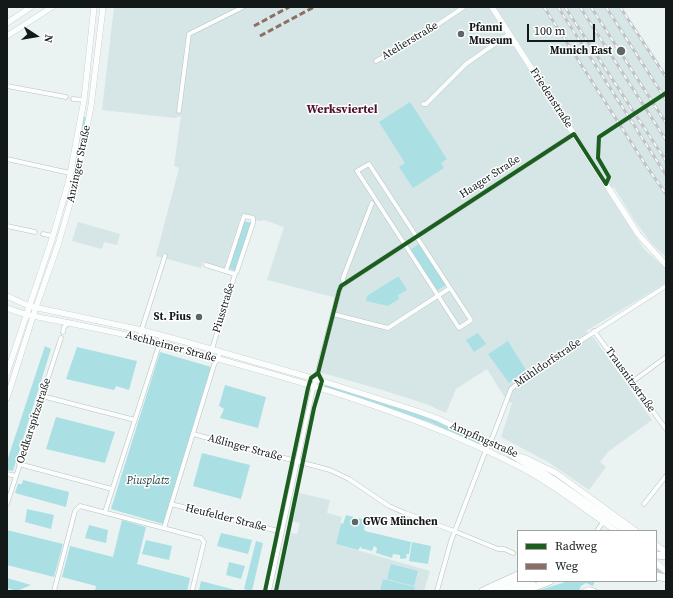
<!DOCTYPE html>
<meta charset="utf-8">
<style>
body{margin:0}
#map{position:relative;width:673px;height:598px;overflow:hidden;background:#eaf2f2;font-family:"Source Serif 4",serif}
canvas{display:block}
.frame{position:absolute;inset:0;border:8px solid #131919;pointer-events:none}
.legend{position:absolute;left:517px;top:530px;width:140px;height:52px;box-sizing:border-box;background:#fff;border:1px solid #a1a3a3;margin:0;padding:5px 7px;list-style:none;font-size:12px;color:#131919}
.legend li{display:flex;align-items:center;gap:8px;height:20px}
.legend b{width:20px;border:1px solid #a1a3a3}
.north{position:absolute;left:16px;top:16px;width:40px;height:40px;-webkit-text-stroke:3px #fff;paint-order:stroke;rotate:102deg;font-size:11px;font-weight:700;line-height:16px;text-align:center;color:#131919}
.north::after{content:'';display:block;margin:auto;width:14px;height:18px;background:#131919;clip-path:polygon(50% 0,100% 100%,50% 72%,0 100%)}
.scale{position:absolute;left:527px;top:24px;width:68px;height:18px;box-sizing:border-box;border:2px solid #131919;border-top:0;padding-left:5px;font-size:12px;line-height:14px;white-space:nowrap;color:#131919;-webkit-text-stroke:3px #fff;paint-order:stroke}
</style>
<div id="map">
<canvas width="673" height="598"></canvas>
<div class="frame"></div>
<ul class="legend">
<li><b style="height:5px;background:#1b5e20"></b>Radweg</li>
<li><b style="height:5px;background:#8d6e63"></b>Weg</li>
</ul>
<div class="north">N</div>
<div class="scale">100 m</div>
</div>
<script>
const g = document.querySelector('canvas').getContext('2d');
g.lineJoin = 'round';
function fillPath(path, color) {
  g.fillStyle = color;
  g.fill(path, 'evenodd');
}
function strokePath(path, color, width, dash) {
  g.strokeStyle = color;
  g.lineWidth = width;
  g.lineCap = dash ? 'butt' : 'round';
  g.setLineDash(dash || []);
  g.stroke(path);
}
function write(font, color, halo, rows, align = 'center') {
  g.font = font + ' "Source Serif 4",serif';
  g.lineWidth = 3;
  g.setLineDash([]);
  g.textBaseline = 'middle';
  g.strokeStyle = halo;
  g.fillStyle = color;
  for (const [text, x, y, turn = 0] of rows) {
    g.save();
    g.translate(x, y);
    g.rotate((+turn || 0) * Math.PI / 180);
    g.textAlign = isNaN(turn) ? turn : align;
    if (halo) g.strokeText(text, 0, 0);
    g.fillText(text, 0, 0);
    g.restore();
  }
}
fillPath(new Path2D(`
 M 114,7 L 621,7 L 666,74 L 666,257 L 652,244 L 634,220 L 614,187 L 608,191 L 644,249 L 666,269 L 666,283 L 586,331 L 594,338 L 652,420 L 609,451 L 600,462 L 606,467 L 589,490 L 548,462 L 501,437 L 512,403 L 507,401 L 487,369 L 456,389 L 446,413 L 426,404 L 379,389 L 319,372 L 337,298 L 267,280 L 284,227 L 264,220 L 259,221 L 241,216 L 225,265 L 236,272 L 203,262 L 201,268 L 156,256 L 179,168 L 174,166 L 181,116 L 175,118 L 102,110 Z
 M 78,222 L 120,234 L 117,245 L 104,242 L 102,249 L 72,241 Z
 M 299,493 L 330,500 L 327,513 L 342,517 L 336,544 L 430,571 L 424,591 L 278,591 L 291,533 L 297,534 L 300,523 L 293,521 Z`), '#d6e6e7');
fillPath(new Path2D(`
 M 410,102 L 447,159 L 441,163 L 444,168 L 413,188 L 399,167 L 405,163 L 379,122 Z
 M 84,117 L 87,117 L 79,158 L 67,207 L 66,206 L 72,181 L 72,175 Z
 M 244,221 L 252,223 L 236,271 L 229,268 Z
 M 419,244 L 446,285 L 436,291 L 410,250 Z
 M 397,277 L 399,277 L 407,290 L 398,295 L 399,299 L 388,306 L 366,301 L 367,296 Z
 M 478,333 L 486,344 L 474,352 L 466,340 Z
 M 508,341 L 526,370 L 509,383 L 488,354 Z
 M 45,346 L 51,349 L 13,471 L 7,470 L 7,461 Z
 M 77,347 L 137,361 L 129,390 L 116,386 L 114,390 L 66,379 Z
 M 160,352 L 211,367 L 163,524 L 111,509 Z
 M 225,385 L 266,397 L 258,428 L 220,418 L 224,409 L 219,406 Z
 M 325,385 L 391,404 L 431,418 L 480,442 L 479,444 L 429,422 L 324,388 Z
 M 56,417 L 115,432 L 105,463 L 46,449 Z
 M 202,453 L 250,465 L 241,499 L 193,486 Z
 M 23,480 L 69,492 L 66,507 L 15,493 L 18,484 L 22,484 Z
 M 27,509 L 54,515 L 51,529 L 25,522 Z
 M 346,515 L 366,520 L 364,529 L 365,531 L 411,542 L 409,554 L 406,554 L 407,558 L 402,559 L 400,558 L 400,555 L 393,554 L 392,558 L 376,553 L 377,548 L 374,546 L 372,551 L 361,548 L 361,546 L 358,550 L 336,544 L 341,523 L 343,524 Z
 M 122,520 L 146,527 L 137,564 L 190,578 L 187,591 L 95,591 L 96,586 L 62,577 L 70,546 L 113,557 Z
 M 89,525 L 108,530 L 106,543 L 85,538 Z
 M 7,530 L 63,544 L 54,577 L 7,565 Z
 M 221,533 L 252,540 L 248,554 L 217,546 Z
 M 146,540 L 172,546 L 169,560 L 142,554 Z
 M 256,541 L 263,543 L 252,591 L 244,589 Z
 M 412,542 L 431,546 L 428,564 L 409,561 Z
 M 229,562 L 245,566 L 241,579 L 226,575 Z
 M 391,564 L 418,571 L 414,586 L 387,579 Z
 M 7,578 L 31,585 L 17,591 L 7,588 Z
 M 383,579 L 415,587 L 414,591 L 380,591 Z
 M 201,581 L 239,591 L 199,591 Z
 M 569,581 L 595,581 L 593,586 L 586,583 L 581,586 L 579,591 L 536,591 Z`), '#aae0e4');
strokePath(new Path2D(`
 M 656,571 L 666,573`), '#cad1d1', 7, [7, 3.5]);
const street = new Path2D(`
 M 376,61 L 410,43 L 464,7
 M 7,86 L 66,97
 M 73,99 L 84,100
 M 423,104 L 426,104 L 466,64 L 509,34
 M 179,111 L 189,34 L 243,7
 M 7,159 L 70,173
 M 369,164 L 471,320 L 459,328 L 357,171 Z
 M 7,226 L 35,232
 M 43,234 L 53,236
 M 206,265 L 235,274
 M 344,285 L 343,278 L 372,203
 M 333,314 L 388,328 L 450,288
 M 594,331 L 666,429
 M 63,332 L 64,327 L 69,323
 M 139,338 L 165,256
 M 212,349 L 235,274 L 237,271 L 253,223 L 253,218 L 244,216 L 226,271
 M 632,382 L 666,357
 M 42,396 L 135,420
 M 193,434 L 330,470 L 349,479 L 389,506 L 405,513 L 454,531 L 498,549 L 504,549 L 513,553
 M 19,464 L 112,489
 M 7,474 L 16,476
 M 7,504 L 61,338
 M 171,504 L 282,532
 M 644,504 L 666,476
 M 105,512 L 162,336
 M 164,528 L 214,365 L 221,352
 M 597,531 L 603,522
 M 54,591 L 75,511 L 80,506 L 201,538 L 204,542 L 192,591
 M 269,591 L 312,394 L 339,291 L 341,286 L 574,134
 M 437,591 L 451,541 L 484,455 L 493,436 L 511,389 L 532,372 L 666,286
 M 584,591 L 590,589 L 595,591`);
const secondary = new Path2D(`
 M 492,7 L 638,234 L 666,265
 M 7,23 L 31,7
 M 7,36 L 52,7
 M 7,296 L 29,306 L 141,330 L 186,342 L 322,381 L 417,411 L 439,419 L 511,454 L 525,458 L 556,473 L 636,531
 M 7,308 C 25,316 45,318 64,322 C 98,329 131,335 164,344 C 285,377 412,410 524,469 C 556,486 586,510 616,531
 M 7,373 L 53,236 L 69,180 L 84,100 L 94,7
 M 7,398 L 36,307 L 58,245 L 77,179 L 91,106 L 103,7
 M 656,545 L 666,552
 M 656,563 L 666,571`);
const highway = new Path2D(`
 M 511,454 L 552,479 L 627,531
 M 656,555 L 666,556
 M 656,576 L 666,578
 M 483,591 L 518,575
 M 494,591 L 518,580
 M 509,591 L 532,581
 M 524,591 L 550,581`);
strokePath(street, '#bac0c0', 5);
strokePath(secondary, '#bac0c0', 6);
strokePath(highway, '#bac0c0', 8);
strokePath(street, '#fcfdfd', 4);
strokePath(secondary, '#fcfdfd', 5.5);
strokePath(highway, '#fcfdfd', 7);
const rail = new Path2D(`
 M 544,7 L 647,167 L 666,194
 M 558,7 L 666,175
 M 565,7 L 666,161
 M 580,7 L 666,140
 M 591,7 L 666,123
 M 606,7 L 666,100
 M 620,7 L 666,77`);
strokePath(rail, '#c1c4c4', 3);
strokePath(rail, '#fff', 1.5, [4.5]);
strokePath(new Path2D(`
 M 254,26 L 289,7
 M 260,36 L 314,7`), '#8d6e63', 3, [6, 3]);
strokePath(new Path2D(`
 M 318,373 L 339,291 L 341,286 L 574,134 L 606,184 L 609,177 L 598,158 L 599,137 L 666,93
 M 265,591 L 308,388 L 311,378 L 318,373
 M 276,591 L 314,408 L 322,381 L 318,373`), '#1b5e20', 4);
for (const [x, y, r, color] of [
 [461,34,4,"#5e6565"],
 [621,51,5,"#5e6565"],
 [199,317,4,"#5e6565"],
 [355,522,4,"#5e6565"]
]) {
  const dot = new Path2D();
  dot.arc(x, y, r, 0, 2 * Math.PI);
  g.fillStyle = color;
  g.fill(dot);
  strokePath(dot, '#fff', 1.5);
}
write('bold 11px', '#131919', '#fff', [
 ["Pfanni",469,28],
 ["Museum",469,41],
 ["Munich East",612,51,"right"],
 ["St. Pius",191,317,"right"],
 ["GWG München",363,522]
], 'left');
write('11px', '#131919', '#fff', [
 ["Atelierstraße",410,41,-31],
 ["Friedenstraße",551,98,57],
 ["Anzinger Straße",79,164,-78],
 ["Haager Straße",490,177,-33],
 ["Piusstraße",224,308,-73],
 ["Aschheimer Straße",171,347,15],
 ["Mühldorfstraße",548,363,-34],
 ["Trausnitzstraße",630,380,54],
 ["Oedkarspitzstraße",34,421,-72],
 ["Ampfingstraße",484,440,24],
 ["Aßlinger Straße",245,448,15],
 ["Heufelder Straße",226,518,14]
]);
write('italic 11px', '#1c3436', '#fff', [
 ["Piusplatz",148,481]
]);
write('bold 12px', '#52102d', '#fff', [
 ["Werksviertel",342,110]
]);
</script>
